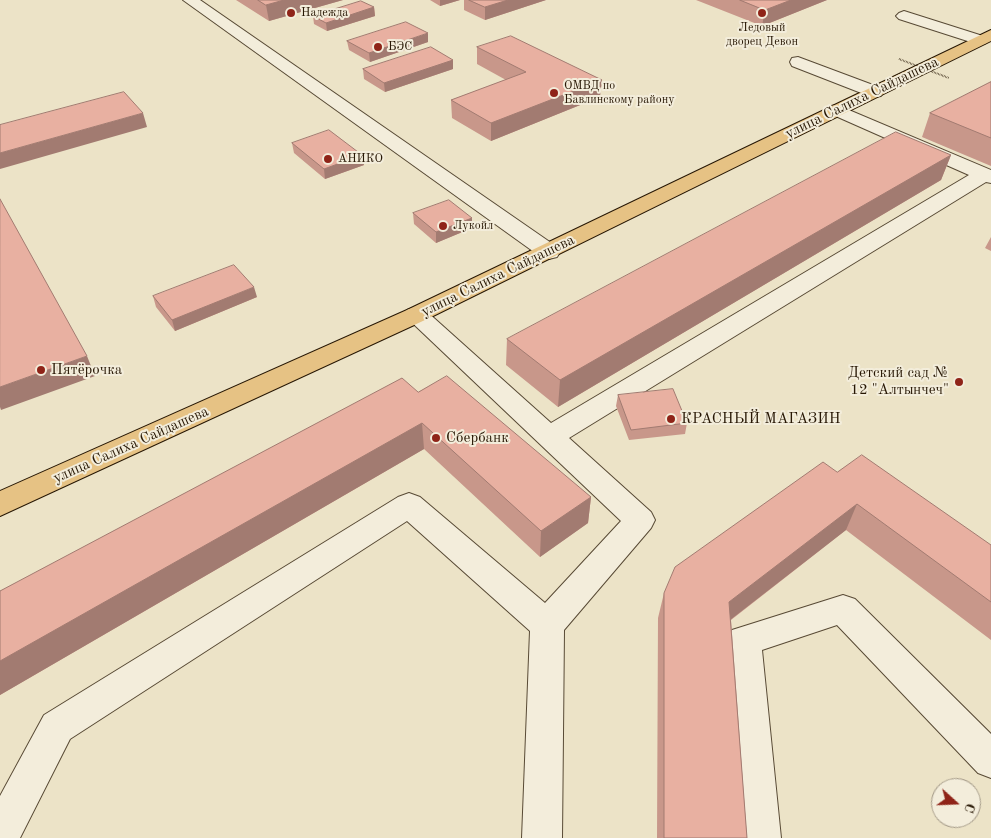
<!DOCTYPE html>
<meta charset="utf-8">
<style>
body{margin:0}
#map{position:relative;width:991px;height:838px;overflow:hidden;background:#ece3c7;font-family:"Old Standard TT",serif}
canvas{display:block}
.north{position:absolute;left:931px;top:778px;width:50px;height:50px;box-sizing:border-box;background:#f3eddb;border:1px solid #a19785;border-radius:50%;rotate:110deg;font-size:14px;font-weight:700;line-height:20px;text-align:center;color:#271704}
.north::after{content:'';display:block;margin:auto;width:18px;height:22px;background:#8f2418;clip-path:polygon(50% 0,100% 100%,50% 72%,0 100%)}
</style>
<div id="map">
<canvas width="991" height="838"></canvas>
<div class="north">С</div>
</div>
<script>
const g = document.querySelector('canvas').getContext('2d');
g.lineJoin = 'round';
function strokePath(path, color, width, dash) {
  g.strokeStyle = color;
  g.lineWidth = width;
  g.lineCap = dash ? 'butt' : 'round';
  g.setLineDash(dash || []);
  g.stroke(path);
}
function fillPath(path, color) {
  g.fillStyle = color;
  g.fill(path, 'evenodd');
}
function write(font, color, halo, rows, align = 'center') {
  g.font = font + ' "Old Standard TT",serif';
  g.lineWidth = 4;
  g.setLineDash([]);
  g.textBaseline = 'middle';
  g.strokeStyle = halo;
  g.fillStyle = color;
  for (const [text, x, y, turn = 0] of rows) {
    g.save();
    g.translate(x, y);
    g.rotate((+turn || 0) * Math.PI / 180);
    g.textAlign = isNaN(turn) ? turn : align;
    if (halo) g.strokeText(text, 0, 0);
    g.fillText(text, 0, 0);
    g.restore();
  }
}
const minor = new Path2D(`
 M 183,0 L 200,0 L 557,247 L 560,252 L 557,257 L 549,259 L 541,257 Z
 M 904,11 L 986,37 L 988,40 L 986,43 L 980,45 L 899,19 L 896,16 L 899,13 Z
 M 798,57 L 881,88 L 884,92 L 881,96 L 875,97 L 869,96 L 792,66 L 790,62 L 792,58 Z
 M 837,105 L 991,170 L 991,183 L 986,182 L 569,438 L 651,512 L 655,520 L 651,528 L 564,630 L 562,838 L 522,838 L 530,631 L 407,521 L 70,739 L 20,838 L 0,838 L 0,796 L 44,715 L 398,497 L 409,493 L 420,497 L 545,603 L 621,521 L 404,315 L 407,310 L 416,307 L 425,310 L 551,423 L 969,175 L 831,114 L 828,110 L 831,106 Z
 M 843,595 L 855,599 L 991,734 L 991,778 L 978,773 L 837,625 L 762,650 L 781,838 L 741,838 L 727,641 L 732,630 Z`);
const highway = new Path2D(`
 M 991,30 L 991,41 L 425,320 L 0,516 L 0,491 L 407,310 Z`);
strokePath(minor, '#584a35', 2);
strokePath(highway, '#271704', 2);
fillPath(minor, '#f3eddb');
fillPath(highway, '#e6c284');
strokePath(new Path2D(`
 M 899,59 L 949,78`), '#271704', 2, [0.5, 1]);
fillPath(new Path2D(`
 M 236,0 L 343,0 L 269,21 Z
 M 430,0 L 460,0 L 440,6 Z
 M 464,0 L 546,0 L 485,20 L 464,10 Z
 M 696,0 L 827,0 L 762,26 Z
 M 374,7 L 375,16 L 327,31 L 314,24 L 313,16 Z
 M 347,41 L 428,42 L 370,62 L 349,50 Z
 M 477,47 L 600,97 L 491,141 L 452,118 L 451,100 L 506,80 L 477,64 Z
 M 453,60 L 453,69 L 385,92 L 364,79 L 363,69 Z
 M 991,82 L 991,166 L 922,137 L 930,113 Z
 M 292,143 L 364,165 L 325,179 L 294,153 Z
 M 951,155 L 941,180 L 558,407 L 506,365 L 507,339 Z
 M 413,213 L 472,218 L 472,228 L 436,243 L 414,224 Z
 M 991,237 L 991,251 L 985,248 Z
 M 153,296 L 257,297 L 175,331 L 156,307 Z
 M 418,392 L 591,497 L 588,523 L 540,557 L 424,449 L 0,695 L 0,591 Z
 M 618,395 L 687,423 L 685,434 L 629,440 L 616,406 Z
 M 837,472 L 991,545 L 991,640 L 846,530 L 731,620 L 747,838 L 657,838 L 658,618 L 664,593 Z`), '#c8978a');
fillPath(new Path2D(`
 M 284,0 L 343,0 L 269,21 L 266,5 Z
 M 440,0 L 460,0 L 440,6 Z
 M 508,0 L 546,0 L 485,20 L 485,7 Z
 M 791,0 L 827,0 L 762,26 L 765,10 Z
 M 374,7 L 375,16 L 327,31 L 326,23 Z
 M 428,33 L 428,42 L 370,62 L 369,53 Z
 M 453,60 L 453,69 L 385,92 L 384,83 Z
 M 602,80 L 600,97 L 491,141 L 491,123 Z
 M 143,113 L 147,127 L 0,169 L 0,153 Z
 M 362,155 L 364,165 L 325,179 L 324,169 Z
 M 951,155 L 941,180 L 558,407 L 560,380 Z
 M 472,218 L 472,228 L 436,243 L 436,232 Z
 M 254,287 L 257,297 L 175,331 L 172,320 Z
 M 87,356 L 95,376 L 1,410 L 0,407 L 0,387 Z
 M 422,423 L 424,449 L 0,695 L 0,661 Z
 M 591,497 L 588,523 L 540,557 L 541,531 Z
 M 857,504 L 846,530 L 721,627 L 729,602 Z`), '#a27b71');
const building = new Path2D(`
 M 258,0 L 284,0 L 266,5 Z
 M 469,0 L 508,0 L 485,7 Z
 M 740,0 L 791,0 L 765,10 Z
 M 361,1 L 374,7 L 326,23 L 313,16 Z
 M 406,22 L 428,33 L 369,53 L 347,41 Z
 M 511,36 L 602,80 L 491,123 L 451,100 L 526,72 L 477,47 Z
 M 431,47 L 453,60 L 384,83 L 363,69 Z
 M 991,82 L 991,138 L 930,113 Z
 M 124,92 L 143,113 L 0,153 L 0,125 Z
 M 329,130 L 362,155 L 324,169 L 292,143 Z
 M 896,132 L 951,155 L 560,380 L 507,339 Z
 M 0,199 L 87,356 L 0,387 Z
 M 449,200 L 472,218 L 436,232 L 413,213 Z
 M 234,265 L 254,287 L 172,320 L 153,296 Z
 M 447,376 L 591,497 L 541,531 L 422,423 L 0,661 L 0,591 L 402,378 L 418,392 Z
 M 673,389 L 687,423 L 631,430 L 618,395 Z
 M 862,455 L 991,545 L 991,602 L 857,504 L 729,602 L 747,838 L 664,838 L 664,593 L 675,567 L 823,462 L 837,472 Z`);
fillPath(building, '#e8b0a1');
strokePath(building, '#a27b71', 1);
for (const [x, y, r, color] of [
 [291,13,5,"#8f2418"],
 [762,13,5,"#8f2418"],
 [378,47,5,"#8f2418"],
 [554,93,5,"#8f2418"],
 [328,159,5,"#8f2418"],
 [443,226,5,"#8f2418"],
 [41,370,5,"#8f2418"],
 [959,382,5,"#8f2418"],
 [671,419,5,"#8f2418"],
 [436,438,5,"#8f2418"]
]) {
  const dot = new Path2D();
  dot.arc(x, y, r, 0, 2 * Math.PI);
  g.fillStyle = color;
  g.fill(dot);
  strokePath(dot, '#f3eddb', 2);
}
write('12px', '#271704', '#f3eddb', [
 ["Надежда",301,13],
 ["Ледовый",762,28,"center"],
 ["дворец Девон",762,42,"center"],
 ["БЭС",388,47],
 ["ОМВД по",564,86],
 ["Бавлинскому району",564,100],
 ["АНИКО",338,159],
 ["Лукойл",453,226]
], 'left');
write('15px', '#271704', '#f3eddb', [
 ["улица Салиха Сайдашева",862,98,-26],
 ["улица Салиха Сайдашева",498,276,-26],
 ["улица Салиха Сайдашева",131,445,-24]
]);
write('15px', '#271704', '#f3eddb', [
 ["Пятёрочка",51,370],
 ["Детский сад №",949,373,"right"],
 ["12 \"Алтынчеч\"",949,390,"right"],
 ["КРАСНЫЙ МАГАЗИН",681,419],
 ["Сбербанк",446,438]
], 'left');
</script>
